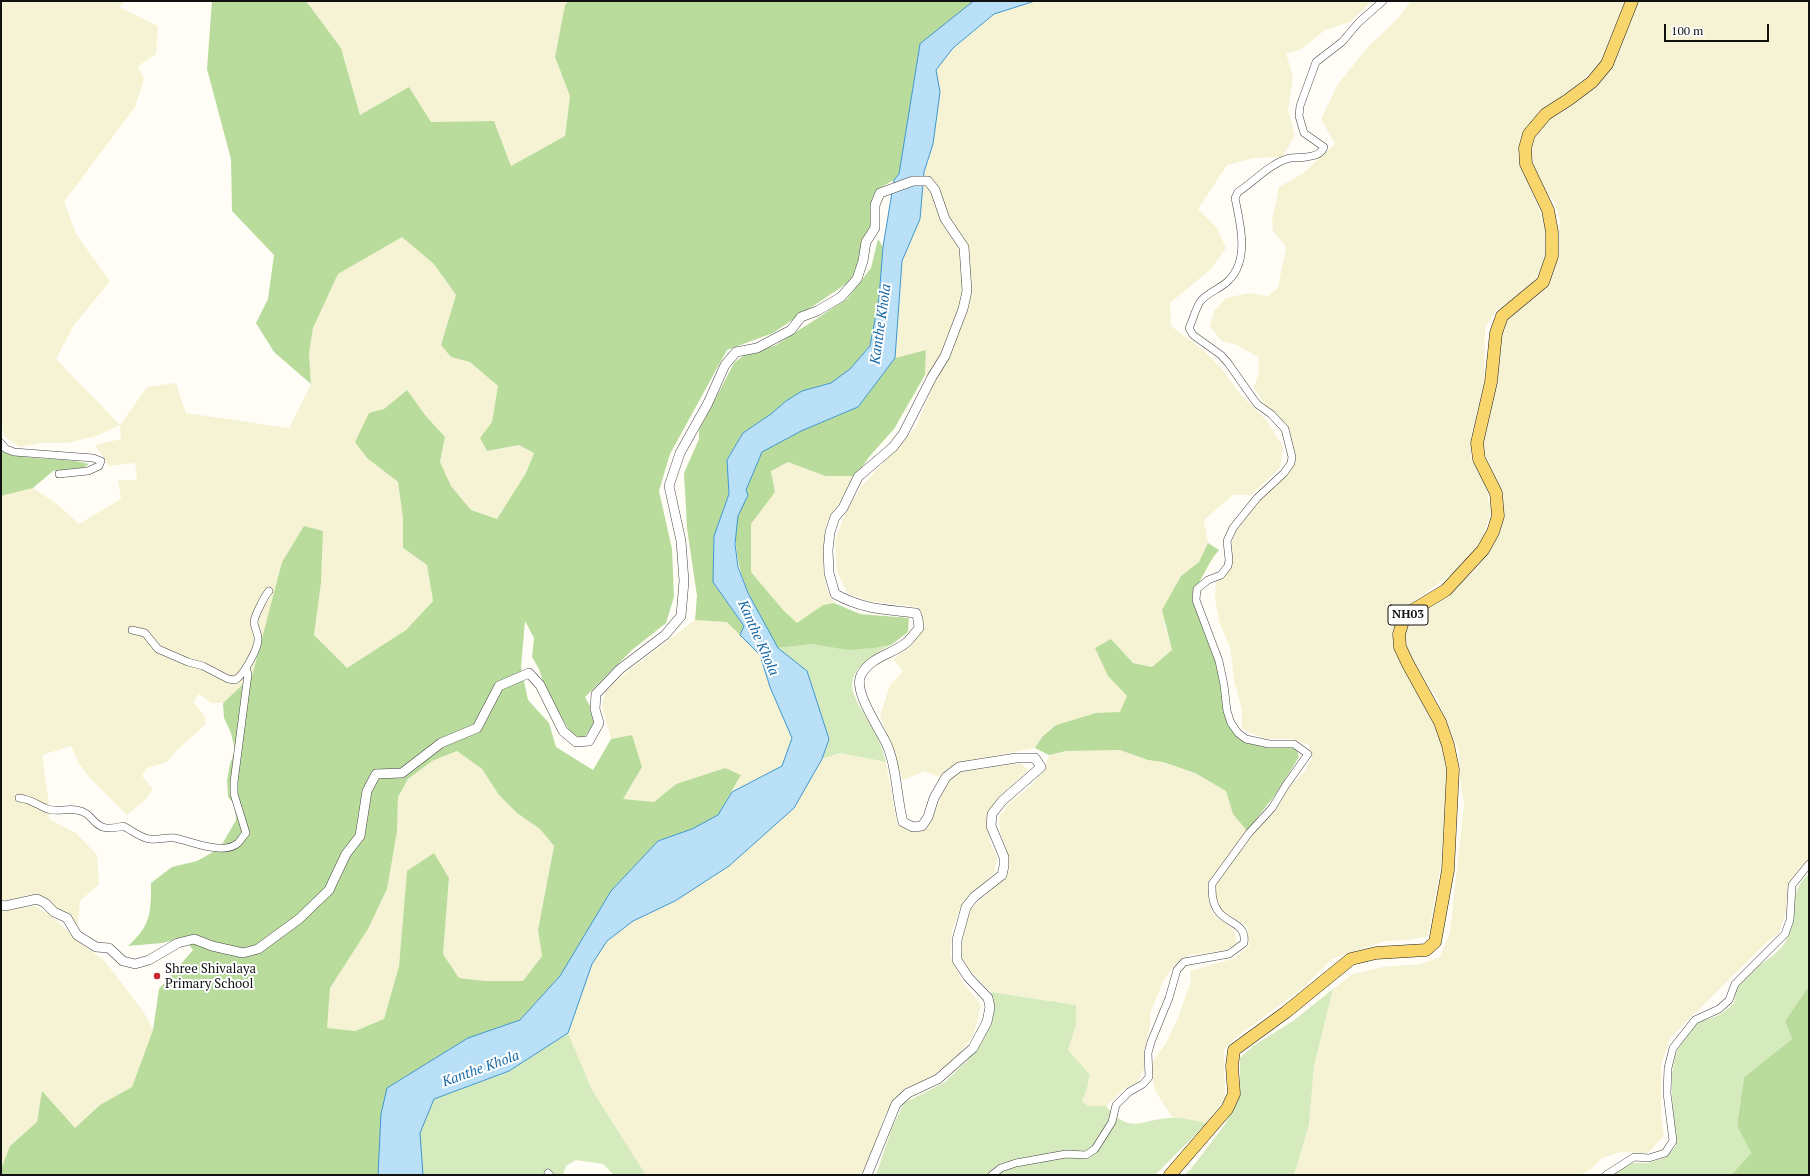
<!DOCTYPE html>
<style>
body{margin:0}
#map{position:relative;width:1810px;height:1176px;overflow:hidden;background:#fffdf5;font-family:"PT Serif",serif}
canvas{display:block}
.frame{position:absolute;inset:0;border:2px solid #111;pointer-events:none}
.scale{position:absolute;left:1664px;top:24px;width:105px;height:18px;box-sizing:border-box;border:2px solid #111;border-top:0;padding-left:5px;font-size:12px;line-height:14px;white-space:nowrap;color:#111;-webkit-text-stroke:3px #fff;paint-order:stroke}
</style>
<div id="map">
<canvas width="1810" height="1176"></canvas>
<div class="frame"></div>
<div class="scale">100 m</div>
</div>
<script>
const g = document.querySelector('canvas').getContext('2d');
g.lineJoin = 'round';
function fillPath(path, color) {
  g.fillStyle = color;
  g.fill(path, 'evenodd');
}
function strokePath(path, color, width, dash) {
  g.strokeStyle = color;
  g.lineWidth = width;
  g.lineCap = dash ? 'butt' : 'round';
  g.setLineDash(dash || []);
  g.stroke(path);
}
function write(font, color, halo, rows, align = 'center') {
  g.font = font + ' "PT Serif",serif';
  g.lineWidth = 4;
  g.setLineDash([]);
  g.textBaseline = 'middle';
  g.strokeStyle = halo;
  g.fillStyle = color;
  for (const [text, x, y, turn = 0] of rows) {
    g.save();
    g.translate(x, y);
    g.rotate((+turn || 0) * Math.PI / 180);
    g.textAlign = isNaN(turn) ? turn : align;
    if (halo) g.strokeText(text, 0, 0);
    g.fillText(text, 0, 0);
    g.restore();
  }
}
fillPath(new Path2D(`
 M 1,1 L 125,1 L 119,7 L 158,26 L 156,54 L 138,66 L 144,79 L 135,107 L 64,202 L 76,234 L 110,281 L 74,325 L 56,359 L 120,425 L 147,387 L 176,383 L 186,413 L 289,428 L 311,384 L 309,353 L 313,328 L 338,274 L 402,236 L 434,264 L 456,295 L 441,345 L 451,357 L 470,362 L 498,386 L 492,422 L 480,438 L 487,451 L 519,445 L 534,453 L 526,473 L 497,519 L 471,510 L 451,486 L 440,462 L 445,437 L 425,415 L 406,390 L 384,410 L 369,413 L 367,458 L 398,482 L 403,518 L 403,548 L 427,565 L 433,601 L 406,630 L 347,668 L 314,635 L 321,583 L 323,531 L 282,562 L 252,677 L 223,703 L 211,703 L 199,694 L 193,702 L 205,716 L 205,725 L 177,750 L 167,762 L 147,768 L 142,776 L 153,789 L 144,801 L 127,815 L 89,777 L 78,762 L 71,746 L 42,755 L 50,810 L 49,819 L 76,833 L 97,855 L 99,884 L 80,901 L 77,932 L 49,900 L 29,895 L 8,901 L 1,899 L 1,496 L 33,488 L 57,504 L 79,524 L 121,499 L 118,480 L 137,480 L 135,463 L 109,466 L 95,445 L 121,439 L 120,425 L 96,436 L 67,443 L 40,443 L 20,447 L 4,436 L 1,418 Z
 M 306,1 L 568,1 L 565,5 L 555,57 L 570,96 L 565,136 L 511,166 L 494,121 L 431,122 L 409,87 L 360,115 L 341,48 Z
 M 1035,1 L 1372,1 L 1350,22 L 1325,30 L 1300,50 L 1286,53 L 1293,77 L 1288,110 L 1295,136 L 1282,157 L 1253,158 L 1227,165 L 1198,209 L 1217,228 L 1226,248 L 1211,269 L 1170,303 L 1171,326 L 1204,351 L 1223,370 L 1239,393 L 1267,421 L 1283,447 L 1280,468 L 1251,495 L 1233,495 L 1204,520 L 1208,543 L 1199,562 L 1181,576 L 1164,623 L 1172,650 L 1152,667 L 1133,663 L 1111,639 L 1108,676 L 1127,696 L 1120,713 L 1096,713 L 1056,725 L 1042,737 L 1035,748 L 956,763 L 939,777 L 925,771 L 903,780 L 880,715 L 890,685 L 903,671 L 893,659 L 912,645 L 925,625 L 916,607 L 868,601 L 847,593 L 837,571 L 835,541 L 845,514 L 861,487 L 916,427 L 932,388 L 925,375 L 926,350 L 895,358 L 902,261 L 920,219 L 924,172 L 933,144 L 940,92 L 936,70 L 953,48 L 994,14 Z
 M 1411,1 L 1626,1 L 1613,40 L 1600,63 L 1565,97 L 1532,122 L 1521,140 L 1518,155 L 1521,167 L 1544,221 L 1547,242 L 1546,258 L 1536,278 L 1518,297 L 1497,309 L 1485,328 L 1484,380 L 1471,437 L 1471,458 L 1485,484 L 1491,510 L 1482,541 L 1469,559 L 1454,572 L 1404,608 L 1392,632 L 1398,650 L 1424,697 L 1448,762 L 1441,865 L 1428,936 L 1408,940 L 1385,941 L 1332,959 L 1303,988 L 1235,1038 L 1224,1050 L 1225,1099 L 1207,1123 L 1172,1117 L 1156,1092 L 1153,1080 L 1153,1061 L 1166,1043 L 1178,1018 L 1191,981 L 1190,971 L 1235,958 L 1249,946 L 1247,926 L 1217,908 L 1215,886 L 1250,838 L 1281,802 L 1292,784 L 1305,771 L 1312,758 L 1308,744 L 1290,739 L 1266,739 L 1242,729 L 1242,710 L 1234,680 L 1230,647 L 1220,624 L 1215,599 L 1216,581 L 1225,575 L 1230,547 L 1235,533 L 1242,521 L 1256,504 L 1287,475 L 1296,460 L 1289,429 L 1266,406 L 1254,388 L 1259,372 L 1258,357 L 1237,345 L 1222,341 L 1210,327 L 1214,311 L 1226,298 L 1249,293 L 1268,296 L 1278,288 L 1286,247 L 1273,231 L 1272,220 L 1279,187 L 1302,174 L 1335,144 L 1321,119 L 1338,84 L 1368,47 L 1400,16 Z
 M 1638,1 L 1809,1 L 1809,859 L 1790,883 L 1787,894 L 1786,911 L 1779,933 L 1769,940 L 1670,1038 L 1661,1066 L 1661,1116 L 1664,1136 L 1648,1153 L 1621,1152 L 1602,1158 L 1591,1169 L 1580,1175 L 1294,1175 L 1309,1125 L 1314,1066 L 1333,989 L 1353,974 L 1383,967 L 1421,964 L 1440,957 L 1450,932 L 1464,804 L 1460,778 L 1459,751 L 1437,698 L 1411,658 L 1403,640 L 1406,623 L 1420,612 L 1446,597 L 1477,568 L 1491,545 L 1501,492 L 1484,451 L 1484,426 L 1489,403 L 1498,380 L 1497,363 L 1504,319 L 1556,262 L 1560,219 L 1554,202 L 1541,185 L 1532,168 L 1530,145 L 1537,132 L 1550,118 L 1579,100 L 1600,81 Z
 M 788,462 L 825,476 L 856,476 L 826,523 L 823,568 L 827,590 L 834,603 L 823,605 L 797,623 L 784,611 L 751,572 L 751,524 L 775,492 L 771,470 Z
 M 695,620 L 727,622 L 760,655 L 770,687 L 792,738 L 782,766 L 732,792 L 741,775 L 725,768 L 676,784 L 654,802 L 622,799 L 632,735 L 611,739 L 602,706 L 605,692 L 622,676 Z
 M 1120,750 L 1148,760 L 1162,762 L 1195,773 L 1226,791 L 1233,814 L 1247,831 L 1208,884 L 1212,913 L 1235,931 L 1236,944 L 1224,951 L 1189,955 L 1170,971 L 1163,982 L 1150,1013 L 1150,1025 L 1145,1050 L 1144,1069 L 1138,1082 L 1124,1089 L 1106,1106 L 1088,1106 L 1082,1101 L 1087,1089 L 1090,1075 L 1068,1050 L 1076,1025 L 1052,1001 L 991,992 L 963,963 L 960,951 L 970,910 L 1003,880 L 1010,868 L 1006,847 L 1000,832 L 999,817 L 1012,801 L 1032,785 L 1044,770 L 1049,755 L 1066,751 Z
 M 457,751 L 482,769 L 499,795 L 517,813 L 540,829 L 554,846 L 538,930 L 542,956 L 523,981 L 485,981 L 459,978 L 443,954 L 449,878 L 434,853 L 407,872 L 399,966 L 384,1019 L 355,1031 L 326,1028 L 330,988 L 368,929 L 387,889 L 397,832 L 398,797 L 408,779 L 432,761 Z
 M 840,753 L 886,762 L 897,823 L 910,832 L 924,830 L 935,812 L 944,789 L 953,776 L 964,771 L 1021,763 L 1028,770 L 998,798 L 987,814 L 990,842 L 997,857 L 995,872 L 975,891 L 960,908 L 952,931 L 950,955 L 962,981 L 981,1005 L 974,1034 L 958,1057 L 934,1077 L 894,1100 L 882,1121 L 876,1144 L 862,1175 L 646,1175 L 592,1090 L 568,1033 L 592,964 L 607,941 L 633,921 L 675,901 L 729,866 L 794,808 L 822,759 Z
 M 35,906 L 50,915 L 84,946 L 103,959 L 143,1011 L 153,1030 L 132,1088 L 100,1105 L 75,1129 L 42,1092 L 37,1122 L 10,1146 L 1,1169 L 1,911 Z`), '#f6f3d4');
fillPath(new Path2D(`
 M 812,644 C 842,649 860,651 891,645 C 878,652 851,667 852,686 C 853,701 873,726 879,741 C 882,748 884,755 886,762 L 840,753 L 822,759 L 829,739 L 807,671 L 778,648 Z
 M 1809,874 L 1809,986 L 1785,1021 L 1792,1039 L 1744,1077 L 1737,1126 L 1751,1153 L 1731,1175 L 1613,1175 L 1631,1163 L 1648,1163 L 1664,1158 L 1676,1146 C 1675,1104 1659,1056 1697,1024 C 1702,1020 1710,1019 1717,1016 C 1723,1013 1729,1008 1734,1003 C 1735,998 1735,990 1738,985 C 1749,967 1775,960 1786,941 C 1799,918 1786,892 1809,874 Z
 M 1333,989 L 1314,1066 L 1309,1125 L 1294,1175 L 1184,1175 L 1191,1169 L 1226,1123 L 1240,1095 L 1240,1058 L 1253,1046 L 1293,1021 Z
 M 991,992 L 1076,1005 L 1076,1025 L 1068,1050 L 1090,1075 L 1087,1089 L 1082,1101 L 1088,1106 L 1106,1106 C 1131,1135 1138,1120 1170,1118 C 1181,1117 1195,1121 1207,1123 L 1155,1175 L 876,1175 L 892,1128 L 904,1103 L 945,1082 L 969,1059 L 991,1024 L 994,1007 Z
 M 568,1033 L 592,1090 L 646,1175 L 614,1175 L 603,1164 L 576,1160 L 566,1166 L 563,1175 L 423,1175 L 420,1133 L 434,1099 L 509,1071 Z`), '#d5ebbd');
fillPath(new Path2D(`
 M 212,1 L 306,1 L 341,48 L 360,115 L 409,87 L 431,122 L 494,121 L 511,166 L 565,136 L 570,96 L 555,57 L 565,5 L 568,1 L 974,1 L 920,44 L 899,174 L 894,180 L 876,190 L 872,199 L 871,228 L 859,264 L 852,280 L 773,333 L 727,350 L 670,454 L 659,491 L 672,549 L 674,597 L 666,623 L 632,650 L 585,697 L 591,708 L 594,723 L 583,739 L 571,733 L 546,691 L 539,669 L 532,657 L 534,638 L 525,621 L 521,667 L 528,700 L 549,723 L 556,747 L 593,770 L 611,739 L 632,735 L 642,767 L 623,799 L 654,802 L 676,784 L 725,768 L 741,775 L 718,815 L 692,829 L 658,841 L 611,891 L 560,976 L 520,1020 L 468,1038 L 387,1088 L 378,1175 L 1,1175 L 1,1169 L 10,1146 L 37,1122 L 42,1091 L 75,1128 L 100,1105 L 132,1087 L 153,1030 L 159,989 L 193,950 L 184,938 L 162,943 L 128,946 C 151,925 151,913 151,883 L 172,867 L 197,861 L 220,848 L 236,820 L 235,805 L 228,797 L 227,780 L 230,764 L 235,750 L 231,733 L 224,718 L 223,703 L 252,676 L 282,562 L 304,526 L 323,531 L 321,583 L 314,635 L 347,668 L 406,630 L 433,601 L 427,565 L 403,548 L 403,518 L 398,482 L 367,458 L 355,442 L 369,413 L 384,409 L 407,390 L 425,415 L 445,437 L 440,462 L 451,486 L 471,510 L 497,519 L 526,473 L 534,453 L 519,445 L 487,451 L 480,438 L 492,422 L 498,386 L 470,362 L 451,357 L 441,345 L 456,295 L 434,264 L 402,237 L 338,274 L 313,328 L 309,353 L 311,384 L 274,352 L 256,323 L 268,299 L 274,255 L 232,211 L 231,159 L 207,69 ZM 457,751 L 482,769 L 499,795 L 517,813 L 540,829 L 554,846 L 538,930 L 542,956 L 523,981 L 485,981 L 459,978 L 443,954 L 449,878 L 434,853 L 407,871 L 399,966 L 384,1019 L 355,1031 L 327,1028 L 330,988 L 368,929 L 387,889 L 397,832 L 398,797 L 408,779 L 432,761 Z
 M 878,239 L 883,247 L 879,298 L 870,346 L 850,369 L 831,383 L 802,391 L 786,401 L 771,414 L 743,433 L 727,460 L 729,494 L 714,536 L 713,582 L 744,626 L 740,635 L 727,622 L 695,620 L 697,596 L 687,528 L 684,473 L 699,439 L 699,430 L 734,363 L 743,356 L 776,345 L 847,299 L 871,268 Z
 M 926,350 L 925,375 L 894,429 L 869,457 L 856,476 L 825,476 L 788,462 L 771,471 L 775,492 L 751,524 L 751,572 L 784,611 L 797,623 L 823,605 L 834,603 L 860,614 L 909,618 L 908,632 L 891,645 L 874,648 L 848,650 L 812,644 L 778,648 C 755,607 728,567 738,517 C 740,509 745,502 748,495 L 746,490 L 762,452 L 801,431 L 858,407 L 895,358 Z
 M 1,451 C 29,462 60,456 89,464 L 83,468 L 53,471 L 33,488 L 1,496 Z
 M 1208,543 L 1219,550 C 1207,564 1202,580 1192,595 C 1204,619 1215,649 1220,676 C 1225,697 1221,724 1240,739 C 1255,750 1280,742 1297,749 L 1299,757 L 1275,795 L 1247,831 L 1233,814 L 1226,791 L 1195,773 L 1163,762 L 1148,760 L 1120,750 L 1066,751 L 1049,755 L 1035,748 L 1042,737 L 1056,725 L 1096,713 L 1120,712 L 1127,696 L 1108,676 L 1095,648 L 1111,639 L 1133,663 L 1152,667 L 1172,650 L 1162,610 L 1181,576 L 1199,562 Z
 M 1809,986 L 1809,1175 L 1731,1175 L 1751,1153 L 1737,1126 L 1744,1077 L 1792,1039 L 1785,1021 Z`), '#b9dc9c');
const water = new Path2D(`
 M 974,1 L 1035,1 L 994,14 L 953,48 L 936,70 L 940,92 L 933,144 L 924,172 L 920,219 L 902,261 L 895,358 L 858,407 L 801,431 L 762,452 L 746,490 L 748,495 L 738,516 L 735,544 L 738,567 L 748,593 L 778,648 L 807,671 L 829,739 L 822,759 L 794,808 L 729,866 L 675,901 L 633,921 L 607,941 L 592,964 L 568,1033 L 509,1071 L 434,1099 L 420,1133 L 423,1175 L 378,1175 L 381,1114 L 387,1088 L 468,1038 L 520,1020 L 560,976 L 611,891 L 658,841 L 692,829 L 718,815 L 732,792 L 782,766 L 792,738 L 770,687 L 760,655 L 740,635 L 744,626 L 713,582 L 714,536 L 729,494 L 727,460 L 743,433 L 771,414 L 786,401 L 802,391 L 831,383 L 850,369 L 870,346 L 879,298 L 883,247 L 894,180 L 899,174 L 920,44 Z`);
fillPath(water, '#b9e0f7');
strokePath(water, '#3f96cf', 1);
const minor = new Path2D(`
 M 1,443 L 6,449 L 14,452 L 93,458 L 101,461 L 99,466 L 88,471 L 59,474
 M 132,630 L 145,633 L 158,649 L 188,662 L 203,666 L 228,679 L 235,680 C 243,676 258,649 258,640 C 259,634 254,628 254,622 C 254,617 265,595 269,591
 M 19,798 C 30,799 36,804 45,808 C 55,813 66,808 76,810 C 97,812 90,835 123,826 C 132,830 140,838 150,839 C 159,840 167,837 175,838 C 190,841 224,856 238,843 C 241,840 243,836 246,833 L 234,794 L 234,782 L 248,674 L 246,668
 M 548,1173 L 550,1175
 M 992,1175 L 1001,1168 L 1016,1163 L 1066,1154 L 1086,1155 L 1095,1149 L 1112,1122 L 1116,1105 L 1129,1092 L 1143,1084 L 1149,1077 L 1148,1053 L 1151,1042 L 1169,998 L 1177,970 L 1184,962 L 1229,954 L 1244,943 C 1247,923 1227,924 1218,911 C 1212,903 1212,893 1212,884 L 1249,833 L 1272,808 L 1286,785 L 1308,754 L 1294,744 L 1269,744 L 1246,739 L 1238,733 L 1231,723 L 1227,711 L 1224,685 L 1219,661 L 1196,600 L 1197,589 L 1208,580 L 1221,575 L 1228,566 L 1229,560 L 1227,541 L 1233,528 L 1257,498 L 1284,473 L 1291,463 L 1292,457 L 1285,429 L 1271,414 L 1257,404 L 1228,363 L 1221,355 L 1193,335 L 1189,328 C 1193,320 1195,310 1200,302 C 1207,292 1221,289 1229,280 C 1250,259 1240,223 1235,198 L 1238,192 C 1255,181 1270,163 1290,158 C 1295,157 1301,158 1306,157 C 1313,156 1321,155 1324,147 L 1304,133 L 1299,116 L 1300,106 L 1316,62 L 1342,42 L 1359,22 L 1383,1
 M 1606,1175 L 1634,1157 L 1649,1158 L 1665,1153 L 1673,1141 L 1667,1093 L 1668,1068 L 1673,1048 L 1695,1020 L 1719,1009 L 1729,1000 L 1735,984 L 1785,934 L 1790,920 L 1792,885 L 1809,864`);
const tertiary = new Path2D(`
 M 1,905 L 5,906 L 37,899 L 45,903 L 54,912 L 67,918 L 77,935 L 96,947 L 109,948 L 123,961 L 135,964 L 149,960 L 178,943 L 194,939 L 212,946 L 243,953 L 258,949 L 299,919 L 329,890 L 346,854 L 360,836 L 367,791 L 376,774 L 402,773 L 441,743 L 477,728 L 499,686 L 529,673 L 540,685 L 563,731 L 576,742 L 589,741 L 599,723 L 595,709 L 596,694 L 620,669 L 665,635 L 681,616 L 684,581 L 681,541 L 669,486 L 680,453 L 708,403 L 725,365 L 736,352 L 757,348 L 791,330 L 801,317 L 817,311 L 841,297 L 857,279 L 863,261 L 866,242 L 875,228 L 875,205 L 880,193 L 913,181 L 928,181 L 935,190 L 945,219 L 964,247 L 967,291 L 963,309 L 945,356 L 932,377 L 903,434 L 893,447 L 858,477 L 843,508 L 835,517 L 830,532 L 828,550 L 829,573 L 835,594 C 865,610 883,609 916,613 L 918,619 L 919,628 C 915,633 911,638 907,642 C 892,655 871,656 861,675 C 853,690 877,725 884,739 C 897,762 896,796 903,822 L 913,827 L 922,826 L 928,817 L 934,798 L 946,777 L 959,767 L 1016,758 L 1035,758 L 1041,767 L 1002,801 L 992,814 L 991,826 L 1004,857 L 1004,866 L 1002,875 L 974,897 L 966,907 L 957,940 L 957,960 L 968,977 L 988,998 L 990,1007 L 987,1022 L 973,1048 L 938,1079 L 908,1093 L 896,1104 L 867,1175`);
const primary = new Path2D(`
 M 1170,1175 L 1227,1109 L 1234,1094 L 1232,1066 L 1234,1050 L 1286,1012 L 1351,959 L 1376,953 L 1426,950 L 1435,942 L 1448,870 L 1453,769 L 1448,745 L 1440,722 L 1408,664 L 1400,647 L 1399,634 L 1403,621 L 1413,610 L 1446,590 L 1483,550 L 1493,532 L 1498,516 L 1496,493 L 1479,459 L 1477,443 L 1491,382 L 1496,333 L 1502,316 L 1543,282 L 1552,256 L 1552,232 L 1548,210 L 1526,164 L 1525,148 L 1529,134 L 1546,114 L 1568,100 L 1592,82 L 1607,64 L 1632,1`);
strokePath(minor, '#444', 8);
strokePath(tertiary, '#444', 10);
strokePath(primary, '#222', 13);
strokePath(minor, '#fff', 7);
strokePath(tertiary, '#fff', 9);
strokePath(primary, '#f9d66b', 12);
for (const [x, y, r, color] of [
 [157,976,4,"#c4262e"]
]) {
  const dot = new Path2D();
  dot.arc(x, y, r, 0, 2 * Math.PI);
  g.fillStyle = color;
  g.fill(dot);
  strokePath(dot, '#fff', 1.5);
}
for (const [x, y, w] of [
 [1408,615,40]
]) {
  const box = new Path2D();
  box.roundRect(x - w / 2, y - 10, w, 20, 3);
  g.fillStyle = '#fff';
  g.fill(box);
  strokePath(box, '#111', 1);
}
write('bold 12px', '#111', null, [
 ["NH03",1408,615]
]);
write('13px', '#111', '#fff', [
 ["Shree Shivalaya",165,969],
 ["Primary School",165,984]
], 'left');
write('italic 14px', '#1768a6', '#fff', [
 ["Kanthe Khola",881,324,-82],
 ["Kanthe Khola",758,638,66],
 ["Kanthe Khola",481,1069,-20]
]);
</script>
